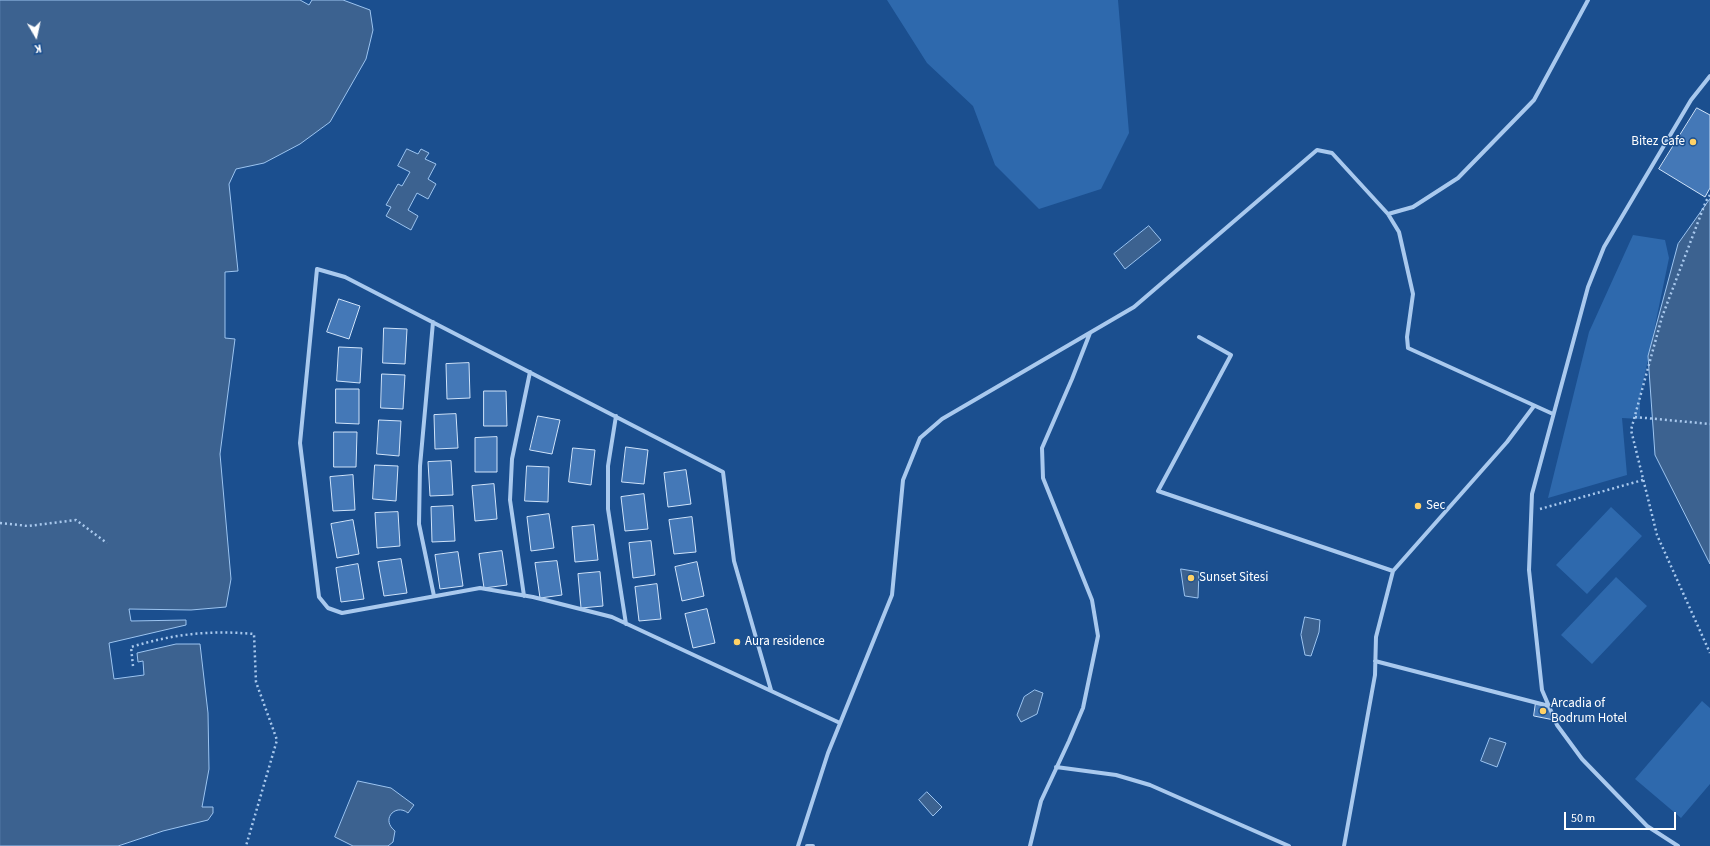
<!DOCTYPE html>
<style>
body{margin:0}
#map{position:relative;width:1710px;height:846px;overflow:hidden;background:#1b4f8f;font-family:"Source Sans 3",sans-serif}
canvas{display:block}
.north{position:absolute;left:16px;top:16px;width:40px;height:40px;-webkit-text-stroke:3px #1b4f8f;paint-order:stroke;rotate:171deg;font-size:11px;font-weight:700;line-height:16px;text-align:center;color:#fff}
.north::after{content:'';display:block;margin:auto;width:14px;height:18px;background:#fff;clip-path:polygon(50% 0,100% 100%,50% 72%,0 100%)}
.scale{position:absolute;left:1564px;top:812px;width:112px;height:18px;box-sizing:border-box;border:2px solid #fff;border-top:0;padding-left:5px;font-size:12px;line-height:14px;white-space:nowrap;color:#fff;-webkit-text-stroke:3px #1b4f8f;paint-order:stroke}
</style>
<div id="map">
<canvas width="1710" height="846"></canvas>
<div class="north">K</div>
<div class="scale">50 m</div>
</div>
<script>
const g = document.querySelector('canvas').getContext('2d');
g.lineJoin = 'round';
function fillPath(path, color) {
  g.fillStyle = color;
  g.fill(path, 'evenodd');
}
function strokePath(path, color, width, dash) {
  g.strokeStyle = color;
  g.lineWidth = width;
  g.lineCap = dash ? 'butt' : 'round';
  g.setLineDash(dash || []);
  g.stroke(path);
}
function write(font, color, halo, rows, align = 'center') {
  g.font = font + ' "Source Sans 3",sans-serif';
  g.lineWidth = 3;
  g.setLineDash([]);
  g.textBaseline = 'middle';
  g.strokeStyle = halo;
  g.fillStyle = color;
  for (const [text, x, y, turn = 0] of rows) {
    g.save();
    g.translate(x, y);
    g.rotate((+turn || 0) * Math.PI / 180);
    g.textAlign = isNaN(turn) ? turn : align;
    if (halo) g.strokeText(text, 0, 0);
    g.fillText(text, 0, 0);
    g.restore();
  }
}
fillPath(new Path2D(`
 M 887,0 L 1118,0 L 1129,133 L 1101,189 L 1039,209 L 995,165 L 973,106 L 927,63 Z
 M 1633,235 L 1665,240 L 1669,258 L 1640,398 L 1640,419 L 1622,418 L 1627,475 L 1548,498 L 1589,332 Z
 M 1611,507 L 1642,536 L 1587,594 L 1556,565 Z
 M 1616,577 L 1647,606 L 1592,664 L 1561,635 Z
 M 1702,701 L 1710,708 L 1710,784 L 1681,818 L 1635,779 Z`), '#2e69ad');
const water = new Path2D(`
 M 0,0 L 300,0 L 309,5 L 312,0 L 343,0 L 370,10 L 373,30 L 366,59 L 330,122 L 300,144 L 264,163 L 236,169 L 229,184 L 238,271 L 225,272 L 225,338 L 235,339 L 220,454 L 231,579 L 226,607 L 191,610 L 129,609 L 131,621 L 186,620 L 186,625 L 109,643 L 114,679 L 144,675 L 143,661 L 138,662 L 137,653 L 176,644 L 200,644 L 208,713 L 209,769 L 202,807 L 213,807 L 213,813 L 208,820 L 163,831 L 118,846 L 0,846 Z
 M 407,149 L 418,154 L 421,149 L 429,153 L 425,159 L 436,164 L 428,179 L 436,184 L 428,199 L 417,193 L 408,210 L 418,216 L 411,230 L 386,216 L 391,207 L 386,205 L 398,184 L 402,186 L 410,172 L 398,166 Z
 M 1710,199 L 1710,564 L 1655,455 L 1648,356 L 1678,244 Z
 M 1149,226 L 1161,240 L 1125,269 L 1114,254 Z
 M 1181,569 L 1199,572 L 1198,598 L 1185,596 Z
 M 1305,617 L 1320,620 L 1319,632 L 1311,656 L 1305,655 L 1301,635 Z
 M 1035,690 L 1043,693 L 1037,714 L 1021,722 L 1017,715 L 1024,697 Z
 M 1490,738 L 1506,743 L 1497,767 L 1481,761 Z
 M 358,781 L 391,788 L 414,805 L 408,813 C 396,803 380,819 395,831 L 393,842 L 388,846 L 353,846 L 335,837 Z
 M 927,792 L 942,807 L 933,816 L 919,800 Z`);
fillPath(water, '#3c6290');
strokePath(water, '#9cc4f0', 1);
const building = new Path2D(`
 M 1697,108 L 1710,115 L 1710,188 L 1705,197 L 1659,169 Z
 M 339,299 L 360,306 L 349,339 L 327,332 Z
 M 384,328 L 407,329 L 405,364 L 383,363 Z
 M 339,347 L 362,348 L 360,383 L 337,381 Z
 M 469,363 L 470,398 L 447,399 L 446,364 Z
 M 382,374 L 405,375 L 403,409 L 381,408 Z
 M 336,389 L 359,389 L 359,424 L 336,423 Z
 M 484,391 L 506,391 L 507,426 L 484,426 Z
 M 456,414 L 458,448 L 435,449 L 434,415 Z
 M 538,416 L 560,420 L 552,454 L 530,450 Z
 M 379,420 L 401,421 L 399,456 L 377,454 Z
 M 334,432 L 357,432 L 356,467 L 334,467 Z
 M 497,437 L 497,472 L 475,472 L 475,438 Z
 M 626,447 L 648,450 L 644,484 L 622,482 Z
 M 573,448 L 595,450 L 591,485 L 569,482 Z
 M 451,461 L 453,495 L 430,496 L 428,462 Z
 M 375,465 L 398,466 L 396,501 L 373,499 Z
 M 527,466 L 549,467 L 548,502 L 525,501 Z
 M 686,470 L 691,504 L 668,507 L 664,473 Z
 M 353,475 L 355,510 L 333,511 L 330,477 Z
 M 494,484 L 497,519 L 475,521 L 472,486 Z
 M 644,494 L 648,529 L 625,531 L 621,497 Z
 M 453,506 L 455,541 L 432,542 L 431,507 Z
 M 398,512 L 400,546 L 377,548 L 375,513 Z
 M 549,514 L 554,548 L 531,551 L 527,517 Z
 M 692,517 L 696,552 L 674,554 L 669,520 Z
 M 353,520 L 359,554 L 337,558 L 331,524 Z
 M 594,525 L 598,560 L 575,562 L 572,527 Z
 M 651,541 L 655,575 L 633,578 L 629,543 Z
 M 502,551 L 507,585 L 484,588 L 479,554 Z
 M 458,552 L 463,586 L 440,589 L 435,555 Z
 M 401,559 L 407,593 L 384,596 L 378,562 Z
 M 557,561 L 562,595 L 540,598 L 535,563 Z
 M 697,562 L 704,596 L 682,601 L 675,567 Z
 M 358,564 L 364,599 L 341,602 L 336,568 Z
 M 600,572 L 603,606 L 581,608 L 578,574 Z
 M 657,584 L 661,619 L 639,621 L 635,587 Z
 M 707,609 L 715,643 L 693,648 L 685,614 Z
 M 1536,702 L 1552,705 L 1549,706 L 1554,720 L 1534,716 Z`);
fillPath(building, '#4478b7');
strokePath(building, '#cfe3fa', 1);
strokePath(new Path2D(`
 M 1710,195 L 1706,201 L 1662,317 L 1631,430 L 1657,535 L 1710,653
 M 1635,417 L 1710,424
 M 1540,509 L 1643,480
 M 0,523 L 28,526 L 76,520 L 107,543
 M 133,666 L 131,647 C 174,634 209,630 254,634 L 256,682 L 277,740 L 246,846`), '#a9c9ee', 2.5, [2, 3]);
strokePath(new Path2D(`
 M 1388,214 L 1413,207 L 1458,178 L 1534,100 L 1588,0
 M 433,322 L 420,466 L 419,524 L 434,596
 M 1199,337 L 1231,355 L 1158,491 L 1393,571
 M 616,416 L 608,466 L 608,509 L 626,624
 M 524,596 L 510,500 L 512,459 L 530,372
 M 1375,661 L 1549,706
 M 771,690 L 734,561 L 723,472 L 345,277 L 317,269 L 300,443 L 319,597 L 328,608 L 342,613 L 480,588 L 533,597 L 612,617 L 840,723
 M 1056,767 L 1116,775 L 1150,785 L 1289,846
 M 798,846 L 828,753 L 892,595 L 903,480 L 920,438 L 942,419 L 1134,307 L 1317,150 L 1332,153 L 1388,214 L 1399,232 L 1413,294 L 1407,337 L 1408,348 L 1553,414
 M 807,846 L 813,846
 M 1030,846 L 1041,801 L 1069,741 L 1083,708 L 1098,636 L 1092,600 L 1043,478 L 1042,448 L 1072,379 L 1090,333
 M 1344,846 L 1375,675 L 1376,637 L 1393,571 L 1507,442 L 1534,406
 M 1678,846 L 1647,826 L 1582,759 L 1557,725 L 1542,690 L 1529,570 L 1532,494 L 1588,287 L 1604,247 L 1691,100 L 1710,76`), '#a9c9ee', 4);
for (const [x, y, r, color] of [
 [1693,142,4,"#ffd166"],
 [1418,506,4,"#ffd166"],
 [1191,578,4,"#ffd166"],
 [737,642,4,"#ffd166"],
 [1543,711,4,"#ffd166"]
]) {
  const dot = new Path2D();
  dot.arc(x, y, r, 0, 2 * Math.PI);
  g.fillStyle = color;
  g.fill(dot);
  strokePath(dot, '#1b4f8f', 1.5);
}
write('13px', '#fff', '#1b4f8f', [
 ["Bitez Cafe",1685,142,"right"],
 ["Sec",1426,506],
 ["Sunset Sitesi",1199,578],
 ["Aura residence",745,642],
 ["Arcadia of",1551,704],
 ["Bodrum Hotel",1551,719]
], 'left');
</script>
